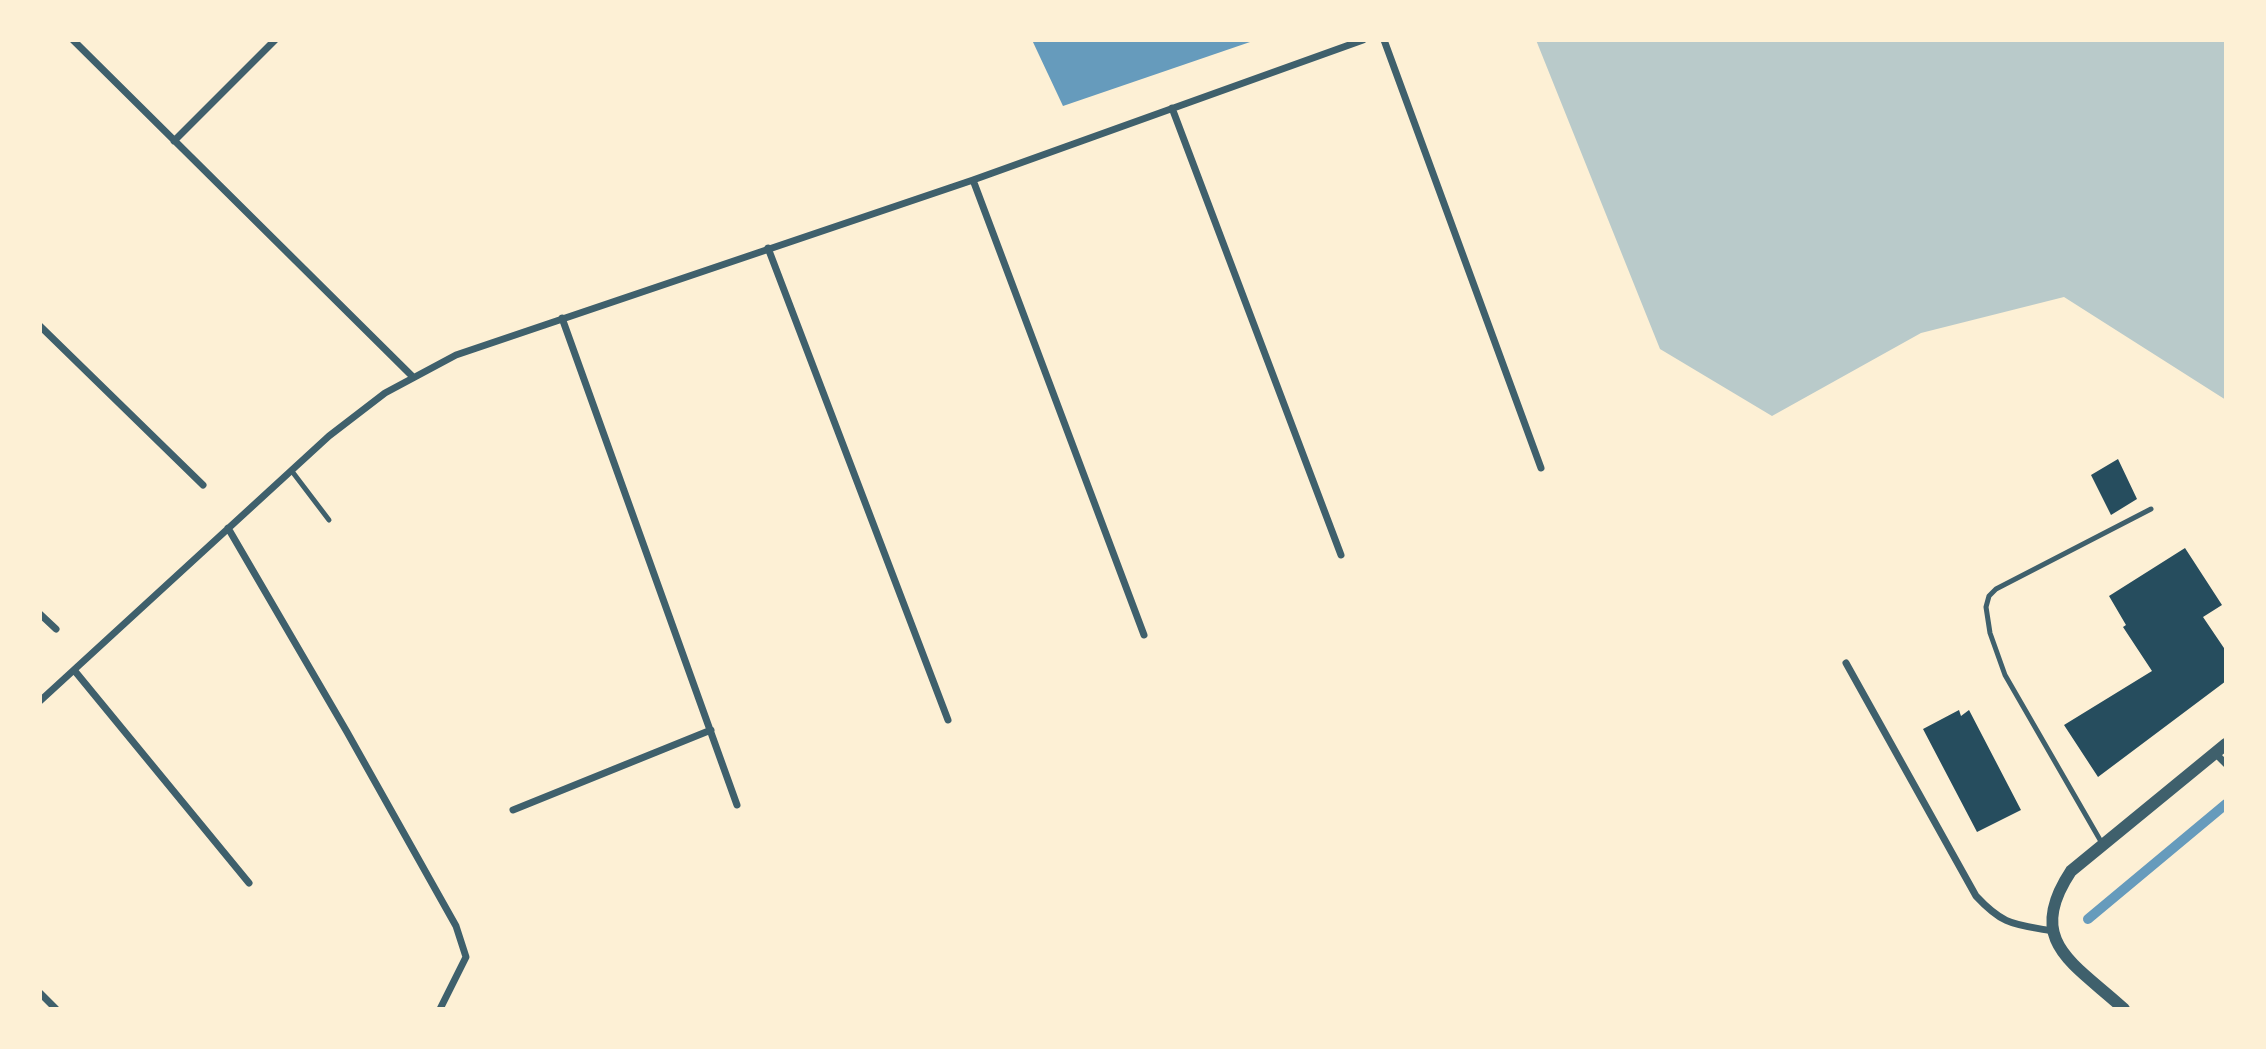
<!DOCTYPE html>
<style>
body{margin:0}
#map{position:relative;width:2266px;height:1049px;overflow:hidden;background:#fdf0d5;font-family:Karla,sans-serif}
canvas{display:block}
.frame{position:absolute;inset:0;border:42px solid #fdf0d5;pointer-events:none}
</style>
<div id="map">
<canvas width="2266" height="1049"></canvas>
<div class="frame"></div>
</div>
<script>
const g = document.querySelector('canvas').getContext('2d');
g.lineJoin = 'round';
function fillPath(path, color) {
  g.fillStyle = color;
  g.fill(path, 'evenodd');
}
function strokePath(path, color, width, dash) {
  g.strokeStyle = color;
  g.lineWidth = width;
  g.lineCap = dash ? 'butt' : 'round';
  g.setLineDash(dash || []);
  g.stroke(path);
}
fillPath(new Path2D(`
 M 1536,40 L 2226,40 L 2226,400 L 2064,297 L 1921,333 L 1772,416 L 1660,349 Z`), '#b9caca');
fillPath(new Path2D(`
 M 1032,40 L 1253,40 L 1253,41 L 1063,106 Z`), '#669bbc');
strokePath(new Path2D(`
 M 2088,919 L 2226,804`), '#669bbc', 10);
fillPath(new Path2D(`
 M 2118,459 L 2137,499 L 2111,515 L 2091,475 Z
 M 2185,548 L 2222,605 L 2203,617 L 2226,651 L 2226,681 L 2098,777 L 2064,725 L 2152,671 L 2123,627 L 2126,625 L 2109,596 Z
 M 1959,710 L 1961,716 L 1969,710 L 2021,810 L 1977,832 L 1923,729 Z`), '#264d5e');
strokePath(new Path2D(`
 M 291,470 L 329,520
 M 2103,845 L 2005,675 L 1990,633 L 1986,607 L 1989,596 L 1996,589 L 2151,509`), '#3f606c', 5);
strokePath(new Path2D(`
 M 73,40 L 413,377
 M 1384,40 L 1541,468
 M 1172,108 L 1341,555
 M 174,141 L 275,40
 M 973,180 L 1144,635
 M 768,248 L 948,720
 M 562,318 L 737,805
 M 40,326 L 203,485
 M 228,528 L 347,732 L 456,926 L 466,957 L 440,1009
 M 40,614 L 56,629
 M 1846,663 L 1976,896 C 2004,926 2014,924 2052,931
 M 74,670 L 249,883
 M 40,701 L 329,436 L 385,393 L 456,355 L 973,180 L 1363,40
 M 2215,753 L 2226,764
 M 513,810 L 711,730
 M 40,993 L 56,1009`), '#3f606c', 7);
strokePath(new Path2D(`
 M 2124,1009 C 2074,963 2024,942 2071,871 L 2226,744`), '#3f606c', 12);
</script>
